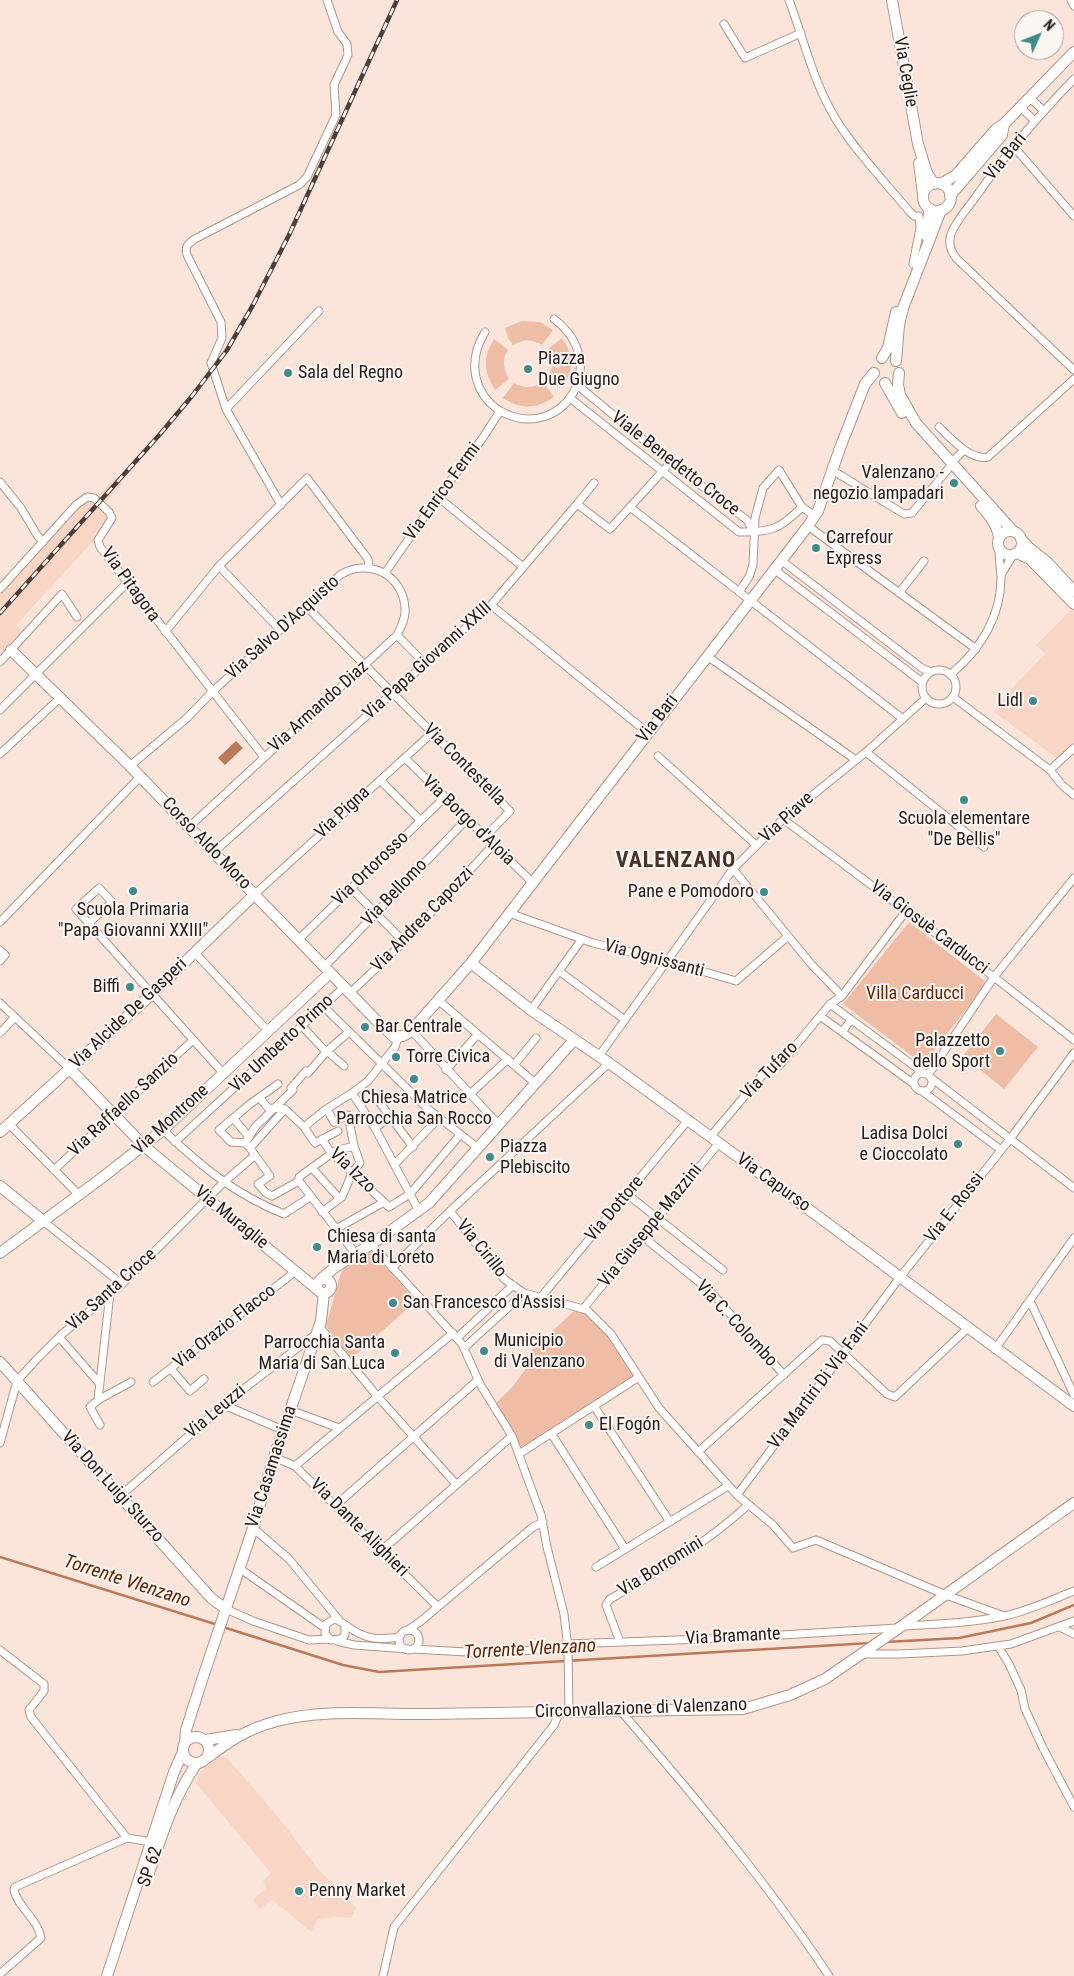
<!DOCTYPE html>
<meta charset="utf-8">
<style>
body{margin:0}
#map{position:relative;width:1074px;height:1976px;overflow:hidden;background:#fbe5db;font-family:"Roboto Condensed",sans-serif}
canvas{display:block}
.north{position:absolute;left:1014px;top:10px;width:50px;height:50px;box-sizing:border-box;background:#fcf6f3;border:1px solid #a69e9b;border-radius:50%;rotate:46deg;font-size:14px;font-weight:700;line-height:20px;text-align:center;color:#251b17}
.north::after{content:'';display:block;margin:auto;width:18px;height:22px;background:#418a8a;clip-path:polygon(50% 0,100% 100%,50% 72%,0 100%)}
</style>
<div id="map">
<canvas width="1074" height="1976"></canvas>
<div class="north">N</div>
</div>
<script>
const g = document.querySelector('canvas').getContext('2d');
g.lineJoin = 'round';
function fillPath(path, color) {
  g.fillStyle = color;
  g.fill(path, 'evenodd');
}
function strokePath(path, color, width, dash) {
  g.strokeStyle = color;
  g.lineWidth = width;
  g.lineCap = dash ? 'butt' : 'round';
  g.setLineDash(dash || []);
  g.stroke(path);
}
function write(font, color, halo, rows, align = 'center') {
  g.font = font + ' "Roboto Condensed",sans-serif';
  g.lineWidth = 4;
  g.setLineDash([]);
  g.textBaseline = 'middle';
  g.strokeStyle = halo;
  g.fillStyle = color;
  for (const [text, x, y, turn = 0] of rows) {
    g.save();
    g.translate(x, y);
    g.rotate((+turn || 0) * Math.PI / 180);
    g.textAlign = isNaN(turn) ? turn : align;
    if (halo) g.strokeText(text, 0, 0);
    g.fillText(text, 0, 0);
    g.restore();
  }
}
fillPath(new Path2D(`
 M 115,477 L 122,484 L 100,509 L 106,514 L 107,518 L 93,536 L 94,540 L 16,625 L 22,631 L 4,651 L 1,649 L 0,651 L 0,593 L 82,503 L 87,500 L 93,501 Z
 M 1072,609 L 1074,612 L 1074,744 L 1058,759 L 994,712 L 1016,684 L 1045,654 L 1036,645 Z
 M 220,1756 L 228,1759 L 279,1818 L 319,1870 L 356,1908 L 351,1918 L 335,1917 L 318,1919 L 311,1932 L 272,1899 L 260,1909 L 253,1900 L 267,1887 L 263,1881 L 271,1873 L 195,1782 L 201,1770 Z`), '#f8d5c5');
fillPath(new Path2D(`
 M 522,321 L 540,322 L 553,330 L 542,345 C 532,339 524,339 513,345 L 508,338 L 505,328 Z
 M 562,338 C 574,356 574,370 562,388 L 548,377 L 553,365 L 558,369 L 561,364 L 556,357 L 552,361 L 548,349 Z
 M 494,339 L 508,350 C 501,360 504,369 509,379 L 495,390 C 484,371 482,359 494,339 Z
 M 543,382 L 554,397 C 536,409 522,410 503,398 L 514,383 C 524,389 533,388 543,382 Z
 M 909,922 L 987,983 L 923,1064 L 843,1004 Z
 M 996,1014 L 1038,1047 L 1004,1089 L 963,1056 Z
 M 370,1250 L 416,1301 L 351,1359 L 326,1326 L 340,1276 L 346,1263 Z
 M 575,1310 L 587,1310 L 611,1334 L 639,1377 L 519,1454 L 493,1406 L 513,1386 L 534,1358 L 529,1353 Z`), '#efbca5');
fillPath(new Path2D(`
 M 236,741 L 243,748 L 225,765 L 218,758 Z`), '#bb7959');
strokePath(new Path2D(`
 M 0,1557 L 218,1625
 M 223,1627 L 343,1665 L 379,1672 L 870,1643
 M 886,1642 L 959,1638 L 1031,1623 L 1074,1605`), '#bb7959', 2.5);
const street = new Path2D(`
 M 789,0 C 804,40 814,85 837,121 C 857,153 885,182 909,211 L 914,216 L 919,216
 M 1071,0 L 1074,6
 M 724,24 L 745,58 L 801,33
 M 1074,79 C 1038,116 1004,156 975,198 C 967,209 956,221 951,234 C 948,243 951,252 957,259 L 1074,370
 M 1029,97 L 1044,111
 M 1020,107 L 1035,121
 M 1014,147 L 1074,216
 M 913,264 L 920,228 L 919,216
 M 485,332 C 474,350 471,369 480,389 C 485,399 494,408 504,413 C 562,441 613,364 554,319
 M 577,385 L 679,469 L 747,520 L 754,532
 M 570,398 L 739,532 C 771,532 779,530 802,507 L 815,516
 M 226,409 L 319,311
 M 939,427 C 951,438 970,461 988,457 L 1074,379
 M 951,463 L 964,450
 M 832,470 L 904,514 L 912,513 L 948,469
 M 0,482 L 21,508 L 37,535 L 43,542
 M 438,497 L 523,567
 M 577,504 L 594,483
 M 281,505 L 226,409 L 211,363 L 222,338 L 221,322 L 187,255 C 185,247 187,245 193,240 L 299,185 L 307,177 L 336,115 L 334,85 L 348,55 L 347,44 L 338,32 L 327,0
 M 630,507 L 903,719
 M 808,526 L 976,649
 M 782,561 L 922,668 L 930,672
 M 219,566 L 280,630
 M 775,570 L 922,682
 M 385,573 L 438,497 L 482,439 L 500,411
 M 1001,575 L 1013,555
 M 0,589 L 76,505 L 87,497 L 94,498 L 109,512 L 112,518 L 100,537 L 98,540 L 100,547 L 264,757
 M 739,592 L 749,577 L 753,565 L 755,518 L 763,488 L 779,470 L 802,507
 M 899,593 L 924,561
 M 491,605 L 648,733
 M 306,606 L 510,811 L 485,837
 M 165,632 L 219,566 L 307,478 L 368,559 L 369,567
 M 397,635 L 424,663
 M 707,656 L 856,760
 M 0,662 L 62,594 L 77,617
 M922 687a17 17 0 1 1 34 0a17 17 0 1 1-34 0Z
 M 951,674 C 981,649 1002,615 1001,575 C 1000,566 999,557 999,548
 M 953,697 L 1050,770 L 1062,785 L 1074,795
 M 0,710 L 127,583
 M 866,752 L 984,847
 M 0,754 L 60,698
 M 658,756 L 756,845
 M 405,758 L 533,883
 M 130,766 L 188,717 L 212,692 L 340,575 C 368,557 404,575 405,609 C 406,618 401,627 397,635 L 189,827
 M 1050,770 L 1074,748
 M 380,780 L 420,820
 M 783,819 L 994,977 L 1074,1040
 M 214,852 L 491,605 L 577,504 L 610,529 L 671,462
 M 733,869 L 812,965 L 842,996
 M 351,888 L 404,942
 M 255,894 L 432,733
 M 509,913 L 593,943 L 667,961 L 736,981 L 787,937
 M 0,922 L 140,777
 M 89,923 L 112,902 L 99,888 L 76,909 L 223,1073
 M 298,940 L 444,798
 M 0,950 L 5,955 L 0,961
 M 195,953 L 268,1031
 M 324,967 L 467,819
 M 559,971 L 625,1020
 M 350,993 L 404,942 L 493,845
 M 438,1000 L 535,1083
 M 0,1003 L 69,1068
 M 830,1004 L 925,1074
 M 323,1006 L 428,1109 L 478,1148
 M 531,1010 L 582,939
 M 820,1016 L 914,1084
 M 302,1026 L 326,1052
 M 411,1030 L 499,1125
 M 842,1032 L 851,1020
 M 0,1033 L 15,1017
 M 327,1051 L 344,1066
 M 599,1056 L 733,869 L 783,819 L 866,752 L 926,698
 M 514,1065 L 536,1038
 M 446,1070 L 478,1034
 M914 1082a9 9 0 1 1 18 0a9 9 0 1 1-18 0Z
 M 928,1075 L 994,977 L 1074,878
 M 930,1077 L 1074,1188
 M 922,1091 L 1001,1150
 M 352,1093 L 375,1128 L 419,1211
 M 469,1095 L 508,1059
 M 260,1098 L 268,1108 L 285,1109 L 304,1127 L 315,1143 L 338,1131
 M 380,1103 L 413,1147
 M 285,1109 L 250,1148 L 270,1176 L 258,1184 L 266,1193 L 272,1196 L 299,1181
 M 234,1119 L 248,1136
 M 9,1124 L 79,1195
 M 304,1127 L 325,1110 L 352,1093 L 368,1081 L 395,1047 L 398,1037
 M 375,1128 L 390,1117
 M 163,1130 C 201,1166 234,1194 284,1214 L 310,1197
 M 710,1137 L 765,1072 L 779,1066 L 830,1004 L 842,996 L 906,911
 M 322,1139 L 331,1153 L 384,1202
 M 175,1142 L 344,987
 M 245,1143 L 256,1126 L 293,1090 L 291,1088 L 306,1071 L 308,1073 L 327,1051 L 349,1032
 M 248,1146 L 245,1143 L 231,1142 L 219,1130 L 250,1104 L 278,1084
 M 395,1164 L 439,1118
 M 312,1168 L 340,1199
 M 54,1170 L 193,1040
 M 299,1181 L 355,1253
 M 299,1181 L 299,1177 L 335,1151 L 354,1146
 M 627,1194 L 723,1270
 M 450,1211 L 504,1279 L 524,1293 L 587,1310 L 611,1334 L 659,1408 L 737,1495 L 773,1525 L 793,1548 L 816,1540 L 946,1595 L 1004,1616
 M 322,1212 L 342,1197 L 352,1173 L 360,1163 L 354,1146 L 348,1115 L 334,1122 L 327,1109
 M 43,1221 L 122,1284
 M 336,1229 L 384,1202 L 389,1207 L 410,1194 L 460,1135
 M 642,1236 L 709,1290 L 784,1375
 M 371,1244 L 462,1344 L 480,1384 L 512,1436 L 541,1515 L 547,1547 L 564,1614 L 568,1649 L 569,1711
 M 392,1268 L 450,1211 L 609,1063
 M 541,1297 L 688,1120
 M 1030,1301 L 1074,1395
 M 583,1309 L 719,1143
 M 319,1326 L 378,1397 L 456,1484
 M 59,1337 L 99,1383
 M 457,1338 L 513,1285
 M 464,1348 L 524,1293
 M 996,1348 L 1074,1238
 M 171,1369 L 190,1391 L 204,1379
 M 153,1382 L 296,1271
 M 98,1400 L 131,1382
 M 224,1405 L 283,1430
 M 594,1406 L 670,1522
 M 290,1410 L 339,1428
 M 100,1425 L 90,1407 L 98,1400 L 110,1293
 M 551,1433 L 625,1549
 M 0,1443 L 17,1381 L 35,1361 L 61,1335 L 122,1284 L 223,1183 L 254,1156
 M 698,1452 L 822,1340 L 830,1341 L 887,1394 L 895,1397 L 969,1327
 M 519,1454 L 639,1377
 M 274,1457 L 295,1466 L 438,1607
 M 295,1466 L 453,1333
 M 737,1495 L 901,1276 L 1010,1139 L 1074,1053
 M 120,1496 L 233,1397 L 316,1334
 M 336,1505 L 478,1380
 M 253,1528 L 289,1559 L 339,1620
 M 382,1550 L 512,1436
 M 596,1567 L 728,1486
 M 239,1568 L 325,1628
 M 226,1609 L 253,1621 L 309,1640 L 329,1639
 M 345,1625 L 345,1635 L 341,1639 L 331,1640 L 325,1634 L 326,1624 L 334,1619 C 340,1620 342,1623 347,1626 C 366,1640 378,1640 399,1637
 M 903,1626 C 937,1624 971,1623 1004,1616 C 1028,1611 1051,1600 1074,1591
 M 1060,1627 L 1074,1634
 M 408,1630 L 421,1621 L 533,1527 L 543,1522
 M399 1640a10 10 0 1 1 20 0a10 10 0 1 1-20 0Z
 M 337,1641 L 354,1645 L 408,1649
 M 620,1642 L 606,1605 L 610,1599 C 659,1571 707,1543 748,1505
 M 998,1646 L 1009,1664 L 1021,1690 L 1025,1709 L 1043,1748 L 1074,1807
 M 412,1649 L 485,1653 L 551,1649 L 567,1644 L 732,1638 L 897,1628
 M 0,1650 L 44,1684 L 44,1691 L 29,1710 L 31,1717 L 127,1838
 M 862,1654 L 900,1654 L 962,1651 L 1011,1644 L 1074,1621
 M 620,1710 C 694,1796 767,1882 829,1976
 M 0,1974 L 41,1938 C 38,1919 18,1908 14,1890 L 15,1887 L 127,1838 L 152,1842
 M 383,1976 L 394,1927 L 554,1725 L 560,1711`);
const secondary = new Path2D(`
 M 892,0 L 918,144 L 927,173 L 934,184
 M 919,163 L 923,194
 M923 197a14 14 0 1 1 28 0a14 14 0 1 1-28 0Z
 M 941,184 L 956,175 L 996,129 L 1004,124 L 1074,52
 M 950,196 L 1002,135 L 1004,124
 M 925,235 L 930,209
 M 882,358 L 888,348 L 896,312
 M 896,361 L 899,325 L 903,308 L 941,210
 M 899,373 L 898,385 L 900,395 L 916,423 L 1013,531
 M 885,383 L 902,413
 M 981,506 C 989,515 997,524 999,537
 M998 543a12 12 0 1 1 24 0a12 12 0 1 1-24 0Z
 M 1022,540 L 1028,547 L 1047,562 L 1074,591
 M 1017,553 L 1030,559 L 1074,604
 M 11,650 L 130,766 L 376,1020 L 394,1037 L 403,1036 L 410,1032 L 471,963 L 808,526 L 818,511 L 840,448 L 865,384 L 874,373
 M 471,963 L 531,1010 L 609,1063 L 719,1143 L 1074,1406
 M 69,1068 L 144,1146 L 318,1290
 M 0,1132 L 152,994 L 255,894
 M 0,1186 L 43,1221
 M 0,1253 L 99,1180 L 163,1130 L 330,973
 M 321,1279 L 334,1268 L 382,1237 L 429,1203 L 574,1040
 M317 1286a7 7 0 1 1 14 0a7 7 0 1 1-14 0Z
 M 0,1362 L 211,1598 L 226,1609
 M183 1750a13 13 0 1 1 26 0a13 13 0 1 1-26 0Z
 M 206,1740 L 236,1735
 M 185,1743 L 186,1730 L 201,1683 L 253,1528 L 274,1457 L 321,1321 L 324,1293
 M 207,1758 C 231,1740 247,1729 277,1721 C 325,1708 378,1715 428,1714 C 533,1712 638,1710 743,1709 L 790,1695 L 825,1679 L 899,1628 L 1074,1503
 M 149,1873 C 162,1834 174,1797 197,1763
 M 107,1976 L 174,1772 L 183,1752`);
strokePath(street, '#af9589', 9);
strokePath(secondary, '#af9589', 12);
strokePath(street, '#fff', 7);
strokePath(secondary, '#fff', 10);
const rail = new Path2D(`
 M 0,613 L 161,433 L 192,396 L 227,350 L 253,305 L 289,235 L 397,0`);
strokePath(rail, '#4b3f39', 4.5);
strokePath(rail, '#fcf6f3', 2.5, [8]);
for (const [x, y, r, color] of [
 [528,369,5,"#418a8a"],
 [288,373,5,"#418a8a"],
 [954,483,5,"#418a8a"],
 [816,548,5,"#418a8a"],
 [1033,701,5,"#418a8a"],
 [964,800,5,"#418a8a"],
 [133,891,5,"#418a8a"],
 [764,892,5,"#418a8a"],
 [130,987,5,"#418a8a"],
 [365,1027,5,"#418a8a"],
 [1000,1051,5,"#418a8a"],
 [396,1057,5,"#418a8a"],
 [414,1079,5,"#418a8a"],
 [958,1144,5,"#418a8a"],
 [490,1157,5,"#418a8a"],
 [317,1247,5,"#418a8a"],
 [393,1303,5,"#418a8a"],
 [484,1351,5,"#418a8a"],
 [395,1353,5,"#418a8a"],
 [589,1425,5,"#418a8a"],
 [299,1891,5,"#418a8a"]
]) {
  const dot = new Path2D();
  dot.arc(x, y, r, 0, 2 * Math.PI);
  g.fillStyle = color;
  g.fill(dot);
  strokePath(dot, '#fcf6f3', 2);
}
write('18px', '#251b17', '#fcf6f3', [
 ["Via Ceglie",905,72,80],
 ["Via Bari",1006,157,-51],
 ["Viale Benedetto Croce",675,464,38],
 ["Via Enrico Fermi",443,492,-54],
 ["Via Pitagora",130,585,54],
 ["Via Salvo D'Acquisto",283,628,-42],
 ["Via Papa Giovanni XXIII",428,661,-42],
 ["Via Armando Diaz",319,707,-42],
 ["Via Bari",658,719,-53],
 ["Via Contestella",464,765,45],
 ["Via Pigna",343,813,-43],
 ["Via Piave",787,818,-42],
 ["Via Borgo d'Aloia",468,821,44],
 ["Corso Aldo Moro",206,844,46],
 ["Via Ortorosso",371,869,-44],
 ["Via Bellomo",395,893,-46],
 ["Via Andrea Capozzi",423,920,-46],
 ["Via Giosuè Carducci",929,928,37],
 ["Via Ognissanti",654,959,15],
 ["Via Alcide De Gasperi",129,1014,-43],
 ["Via Umberto Primo",282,1044,-43],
 ["Via Tufaro",770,1071,-46],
 ["Via Raffaello Sanzio",124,1105,-43],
 ["Via Montrone",171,1120,-42],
 ["Via Izzo",352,1171,44],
 ["Via Capurso",773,1183,36],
 ["Via E. Rossi",955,1208,-52],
 ["Via Dottore",615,1209,-50],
 ["Via Muraglie",231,1218,39],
 ["Via Giuseppe Mazzini",651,1226,-51],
 ["Via Cirillo",481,1249,51],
 ["Via Santa Croce",112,1290,-42],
 ["Via C. Colombo",736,1324,47],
 ["Via Orazio Flacco",225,1327,-38],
 ["Via Martiri Di Via Fani",819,1386,-53],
 ["Via Leuzzi",216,1412,-40],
 ["Via Casamassima",272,1467,-72],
 ["Via Don Luigi Sturzo",112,1487,48],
 ["Via Dante Alighieri",359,1528,45],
 ["Via Borromini",661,1567,-32],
 ["Via Bramante",733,1637,-3],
 ["Circonvallazione di Valenzano",641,1709,-2],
 ["SP 62",151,1867,-71]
]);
write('18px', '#251b17', '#fcf6f3', [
 ["Piazza",538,359],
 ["Due Giugno",538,380],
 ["Sala del Regno",298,373],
 ["Valenzano -",944,473,"right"],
 ["negozio lampadari",944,494,"right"],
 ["Carrefour",826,538],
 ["Express",826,559],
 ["Lidl",1023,701,"right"],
 ["Scuola elementare",964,819,"center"],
 ["\"De Bellis\"",964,840,"center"],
 ["Pane e Pomodoro",754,892,"right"],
 ["Scuola Primaria",133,910,"center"],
 ["\"Papa Giovanni XXIII\"",133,931,"center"],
 ["Biffi",120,987,"right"],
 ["Bar Centrale",375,1027],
 ["Palazzetto",990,1041,"right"],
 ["dello Sport",990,1062,"right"],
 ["Torre Civica",406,1057],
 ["Chiesa Matrice",414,1098,"center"],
 ["Parrocchia San Rocco",414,1119,"center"],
 ["Ladisa Dolci",948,1134,"right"],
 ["e Cioccolato",948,1155,"right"],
 ["Piazza",500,1147],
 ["Plebiscito",500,1168],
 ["Chiesa di santa",327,1237],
 ["Maria di Loreto",327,1258],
 ["San Francesco d'Assisi",403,1303],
 ["Municipio",494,1341],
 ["di Valenzano",494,1362],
 ["Parrocchia Santa",385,1343,"right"],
 ["Maria di San Luca",385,1364,"right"],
 ["El Fogón",599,1425],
 ["Penny Market",309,1891]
], 'left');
write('18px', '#642600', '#fcf6f3', [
 ["Villa Carducci",915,994]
]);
write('italic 19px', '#612400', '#fcf6f3', [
 ["Torrente Vlenzano",127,1582,18],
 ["Torrente Vlenzano",530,1650,-3]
]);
g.letterSpacing = '1px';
write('bold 22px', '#473228', '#fcf6f3', [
 ["VALENZANO",676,861]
]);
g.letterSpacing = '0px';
</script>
